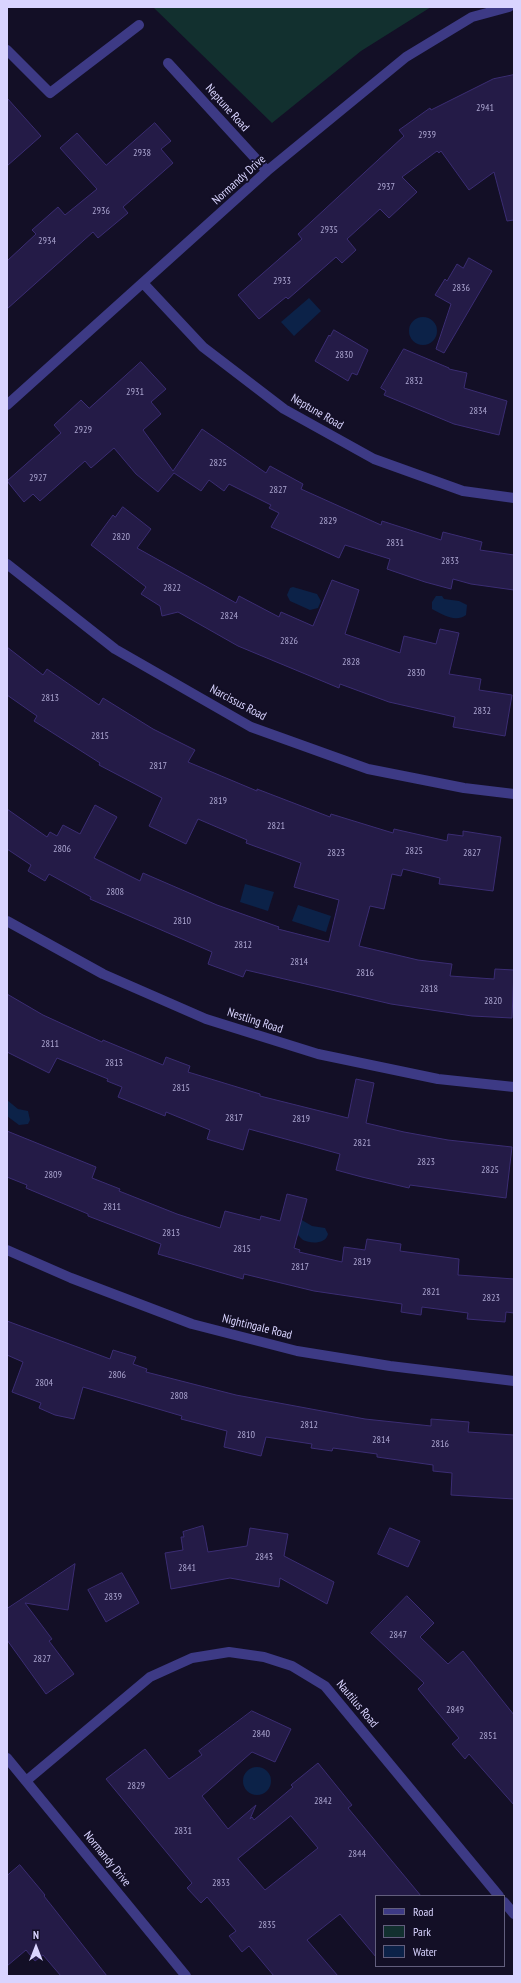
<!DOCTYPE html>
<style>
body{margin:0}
#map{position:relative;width:521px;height:1983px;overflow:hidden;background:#130f26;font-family:"PT Sans Narrow",sans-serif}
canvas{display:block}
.frame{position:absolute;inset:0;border:8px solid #d9d4ff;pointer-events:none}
.legend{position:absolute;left:375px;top:1895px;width:130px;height:72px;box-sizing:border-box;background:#130f26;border:1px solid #625e7d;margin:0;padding:5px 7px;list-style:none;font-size:12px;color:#d9d4ff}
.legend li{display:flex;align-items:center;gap:8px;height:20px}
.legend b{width:20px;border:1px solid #625e7d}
.north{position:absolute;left:16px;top:1927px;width:40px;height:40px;-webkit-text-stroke:3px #130f26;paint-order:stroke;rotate:0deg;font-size:11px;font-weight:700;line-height:16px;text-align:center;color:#d9d4ff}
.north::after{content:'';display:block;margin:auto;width:14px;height:18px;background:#d9d4ff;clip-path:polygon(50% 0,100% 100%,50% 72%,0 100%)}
</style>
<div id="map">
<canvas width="521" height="1983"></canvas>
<div class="frame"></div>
<ul class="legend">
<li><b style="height:5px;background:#3d3a85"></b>Road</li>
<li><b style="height:11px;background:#12302f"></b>Park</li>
<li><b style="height:11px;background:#0c2248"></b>Water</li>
</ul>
<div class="north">N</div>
</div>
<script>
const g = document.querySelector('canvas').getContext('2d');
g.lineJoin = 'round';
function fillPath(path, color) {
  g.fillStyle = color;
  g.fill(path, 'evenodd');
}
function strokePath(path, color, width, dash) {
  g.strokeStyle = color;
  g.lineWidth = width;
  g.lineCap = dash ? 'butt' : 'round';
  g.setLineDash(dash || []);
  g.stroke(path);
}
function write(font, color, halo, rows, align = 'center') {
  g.font = font + ' "PT Sans Narrow",sans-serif';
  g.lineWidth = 4;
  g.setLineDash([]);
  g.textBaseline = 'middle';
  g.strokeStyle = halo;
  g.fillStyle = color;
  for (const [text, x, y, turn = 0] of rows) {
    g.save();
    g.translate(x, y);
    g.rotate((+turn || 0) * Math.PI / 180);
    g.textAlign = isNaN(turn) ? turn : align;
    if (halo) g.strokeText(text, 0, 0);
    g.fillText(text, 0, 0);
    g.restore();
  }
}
fillPath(new Path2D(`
 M 153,7 L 431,7 L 361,51 L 272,123 Z`), '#12302f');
fillPath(new Path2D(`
 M 309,298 L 321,311 L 294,336 L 281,322 Z
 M409 331a14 14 0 1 1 28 0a14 14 0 1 1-28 0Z
 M 293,587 L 317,594 L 321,601 L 318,608 L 310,610 L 290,601 L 287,595 L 290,588 Z
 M 436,596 L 442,596 L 444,599 L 459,601 L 467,605 L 466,615 C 455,623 442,614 432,609 L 432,602 Z
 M 245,884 L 274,892 L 268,911 L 240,902 Z
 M 298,905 L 331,916 L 326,932 L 292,921 Z
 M 7,1100 L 18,1109 L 28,1111 L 30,1120 L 28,1124 L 19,1125 L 7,1116 Z
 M 300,1219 L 312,1226 L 325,1228 L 328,1234 C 326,1244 311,1244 303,1240 C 299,1237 297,1233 294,1230 Z
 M243 1781a14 14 0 1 1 28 0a14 14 0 1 1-28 0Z`), '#0c2248');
const building = new Path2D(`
 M 514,75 L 514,220 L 507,221 L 494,172 L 469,190 L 441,151 L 439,153 L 437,151 L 402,177 L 417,192 L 389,218 L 380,209 L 347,239 L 356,250 L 342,263 L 336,257 L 288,299 L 286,297 L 259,319 L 238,295 L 302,239 L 298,234 L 404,136 L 399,130 L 430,108 L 431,110 L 493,79 Z
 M 7,98 L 41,136 L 7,166 Z
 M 155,123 L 171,141 L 161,149 L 173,163 L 123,207 L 128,213 L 98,238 L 93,232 L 7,309 L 7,261 L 36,234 L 32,230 L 58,207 L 65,215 L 97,189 L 60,148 L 77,133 L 106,165 Z
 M 469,258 L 492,271 L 444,353 L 436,349 L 451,304 L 435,295 L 445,279 L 447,281 L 457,264 L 463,268 Z
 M 334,330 L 368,350 L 357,375 L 352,373 L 348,381 L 315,361 L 329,335 L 330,336 Z
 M 404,349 L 449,368 L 449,369 L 467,373 L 464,388 L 507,401 L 499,435 L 454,424 L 384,395 L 386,391 L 381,388 Z
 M 141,362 L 166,389 L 151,402 L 161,414 L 143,430 L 173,471 L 202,429 L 266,473 L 270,466 L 303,484 L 301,489 L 381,525 L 382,521 L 441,540 L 443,532 L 482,542 L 480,550 L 514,555 L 514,590 L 471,584 L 453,579 L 451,589 L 425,582 L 387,569 L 390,559 L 345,545 L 339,558 L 271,527 L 279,513 L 269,508 L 271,505 L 229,484 L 224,491 L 209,480 L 201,491 L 174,473 L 158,492 L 136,474 L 114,448 L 91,468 L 85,461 L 40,501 L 33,494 L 24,502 L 7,481 L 61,433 L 54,425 L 81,400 L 89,408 Z
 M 123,507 L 151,529 L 137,548 L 236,603 L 239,596 L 279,617 L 281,612 L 313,626 L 332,580 L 359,590 L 345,634 L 400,653 L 404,636 L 436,644 L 440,629 L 459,633 L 449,674 L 481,679 L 479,690 L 512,695 L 505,736 L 453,727 L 455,717 L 389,702 L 340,684 L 339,688 L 238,646 L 178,612 L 162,616 L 160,606 L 141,594 L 146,587 L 91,545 L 113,515 L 115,517 Z
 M 7,647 L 43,675 L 47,669 L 99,705 L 103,698 L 153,729 L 195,750 L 188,762 L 257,791 L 257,789 L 330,817 L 331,814 L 393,833 L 394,829 L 447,841 L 448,834 L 463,836 L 463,831 L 501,837 L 493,891 L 439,884 L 440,878 L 403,869 L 401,876 L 392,874 L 384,909 L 370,906 L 359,946 L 418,960 L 452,964 L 450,976 L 494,979 L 495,969 L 514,970 L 512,1018 L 472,1016 L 391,1004 L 246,970 L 243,977 L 208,964 L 212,952 L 90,899 L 91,897 L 49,874 L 45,881 L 28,871 L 31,865 L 7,849 L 7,809 L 47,837 L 50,832 L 57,836 L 63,825 L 80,834 L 95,805 L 117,817 L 94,858 L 140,881 L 143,873 L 217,905 L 279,927 L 278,929 L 329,942 L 339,900 L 294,887 L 301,863 L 246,843 L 247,840 L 198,819 L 186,844 L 149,826 L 162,798 L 99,765 L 100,763 L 34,721 L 37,716 L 7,695 Z
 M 7,994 L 43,1015 L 102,1042 L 103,1040 L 163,1065 L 166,1057 L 190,1066 L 188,1072 L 260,1094 L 260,1096 L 348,1118 L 356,1079 L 374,1083 L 366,1123 L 404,1132 L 448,1140 L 512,1147 L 506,1198 L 410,1185 L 409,1188 L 362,1177 L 336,1170 L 340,1154 L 249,1129 L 243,1150 L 207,1139 L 210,1130 L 166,1112 L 165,1116 L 118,1097 L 122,1087 L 107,1081 L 108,1079 L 57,1058 L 49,1073 L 7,1052 Z
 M 7,1131 L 96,1167 L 92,1178 L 120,1189 L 119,1191 L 177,1214 L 220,1228 L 225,1211 L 260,1220 L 261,1216 L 280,1221 L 287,1194 L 307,1199 L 294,1248 L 300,1250 L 299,1252 L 342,1262 L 344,1247 L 365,1250 L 367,1239 L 401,1244 L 400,1251 L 459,1259 L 458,1275 L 514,1279 L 514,1313 L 506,1312 L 505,1322 L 467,1319 L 468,1313 L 422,1307 L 421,1315 L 401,1312 L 402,1304 L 314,1291 L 244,1274 L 243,1279 L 158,1254 L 161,1244 L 88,1216 L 88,1214 L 26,1188 L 27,1185 L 7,1177 Z
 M 7,1321 L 110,1359 L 113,1350 L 136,1357 L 133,1364 L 147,1369 L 146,1372 L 236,1395 L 365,1419 L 431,1426 L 431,1419 L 469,1422 L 468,1432 L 514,1435 L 514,1499 L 451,1495 L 452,1473 L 433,1471 L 433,1465 L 377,1457 L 377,1454 L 333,1448 L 332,1451 L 311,1448 L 312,1444 L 266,1437 L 261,1456 L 224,1447 L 227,1431 L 181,1419 L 182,1416 L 83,1387 L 74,1419 L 55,1415 L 39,1408 L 41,1403 L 12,1392 L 23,1362 L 7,1355 Z
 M 203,1526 L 208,1552 L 247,1546 L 250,1528 L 288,1534 L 284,1556 L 334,1582 L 327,1604 L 280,1578 L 279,1587 L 230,1578 L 171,1589 L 165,1553 L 183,1550 L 181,1537 L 184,1537 L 183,1532 Z
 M 390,1528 L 420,1541 L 408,1567 L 378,1554 Z
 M 75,1564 L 68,1610 L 25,1603 L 52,1639 L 49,1641 L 74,1674 L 46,1694 L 7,1640 L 7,1609 Z
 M 122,1573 L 139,1603 L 106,1622 L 88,1590 Z
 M 407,1596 L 434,1623 L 420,1637 L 448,1664 L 463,1651 L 514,1715 L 514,1805 L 469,1754 L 465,1759 L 452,1744 L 459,1738 L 418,1689 L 424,1683 L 371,1633 Z
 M 252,1711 L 291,1729 L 275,1762 L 252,1752 L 202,1796 L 228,1829 L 256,1805 L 250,1819 L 252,1817 L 254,1820 L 293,1787 L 291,1785 L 318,1763 L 352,1805 L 348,1808 L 421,1896 L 376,1896 L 376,1957 L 340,1914 L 307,1940 L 338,1976 L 274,1976 L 249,1946 L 242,1952 L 229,1936 L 236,1931 L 207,1897 L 201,1903 L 187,1888 L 192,1883 L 106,1779 L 145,1749 L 169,1779 L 202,1755 L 199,1751 ZM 291,1816 L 318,1848 L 265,1890 L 238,1859 Z
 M 20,1865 L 45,1895 L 44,1896 L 107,1976 L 61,1976 L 43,1955 L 35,1961 L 26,1950 L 7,1966 L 7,1876 Z`);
fillPath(building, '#241b47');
strokePath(building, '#3b2d73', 1);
strokePath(new Path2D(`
 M 7,50 L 50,93 L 139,25
 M 168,63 L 267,171
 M 143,283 L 203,347 L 284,409 L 374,459 L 463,491 L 514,498
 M 7,405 L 267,171 L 406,57 L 472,17 L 509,7
 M 7,564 L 115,649 L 251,727 L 368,769 L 464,788 L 514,794
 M 7,921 L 103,974 L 206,1019 L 318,1054 L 438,1079 L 514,1087
 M 7,1250 L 71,1278 L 192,1324 L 297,1351 L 390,1366 L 514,1381
 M 7,1758 L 186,1976
 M 26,1781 L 150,1677 L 192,1658 L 229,1652 L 264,1657 L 292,1666 L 325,1686 L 499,1896
 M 504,1902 L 514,1914`), '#3d3a85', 10);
write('10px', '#aca6d1', null, [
 ["2941",485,108],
 ["2939",427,135],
 ["2938",142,153],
 ["2937",386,187],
 ["2936",101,211],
 ["2935",329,230],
 ["2934",47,241],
 ["2933",282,281],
 ["2836",461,288],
 ["2830",344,355],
 ["2832",414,381],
 ["2931",135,392],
 ["2834",478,411],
 ["2929",83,430],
 ["2825",218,463],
 ["2927",38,478],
 ["2827",278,490],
 ["2829",328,521],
 ["2820",121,537],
 ["2831",395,543],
 ["2833",450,561],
 ["2822",172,588],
 ["2824",229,616],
 ["2826",289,641],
 ["2828",351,662],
 ["2830",416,673],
 ["2813",50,698],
 ["2832",482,711],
 ["2815",100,736],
 ["2817",158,766],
 ["2819",218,801],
 ["2821",276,826],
 ["2806",62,849],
 ["2825",414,851],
 ["2823",336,853],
 ["2827",472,853],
 ["2808",115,892],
 ["2810",182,921],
 ["2812",243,945],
 ["2814",299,962],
 ["2816",365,973],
 ["2818",429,989],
 ["2820",493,1001],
 ["2811",50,1044],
 ["2813",114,1063],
 ["2815",181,1088],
 ["2817",234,1118],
 ["2819",301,1119],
 ["2821",362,1143],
 ["2823",426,1162],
 ["2825",490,1170],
 ["2809",53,1175],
 ["2811",112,1207],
 ["2813",171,1233],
 ["2815",242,1249],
 ["2819",362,1262],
 ["2817",300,1267],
 ["2821",431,1292],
 ["2823",491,1298],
 ["2806",117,1375],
 ["2804",44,1383],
 ["2808",179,1396],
 ["2812",309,1425],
 ["2810",246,1435],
 ["2814",381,1440],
 ["2816",440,1444],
 ["2843",264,1557],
 ["2841",187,1568],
 ["2839",113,1597],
 ["2847",398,1635],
 ["2827",42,1659],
 ["2849",455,1710],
 ["2840",261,1734],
 ["2851",488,1736],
 ["2829",136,1786],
 ["2842",323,1801],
 ["2831",183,1831],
 ["2844",357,1854],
 ["2833",221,1883],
 ["2835",267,1925]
]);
write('12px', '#d9d4ff', '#130f26', [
 ["Neptune Road",227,108,48],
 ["Normandy Drive",239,180,-42],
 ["Neptune Road",317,412,30],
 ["Narcissus Road",238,703,28],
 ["Nestling Road",255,1021,18],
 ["Nightingale Road",257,1327,14],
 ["Nautilus Road",357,1704,50],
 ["Normandy Drive",107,1859,51]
]);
</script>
